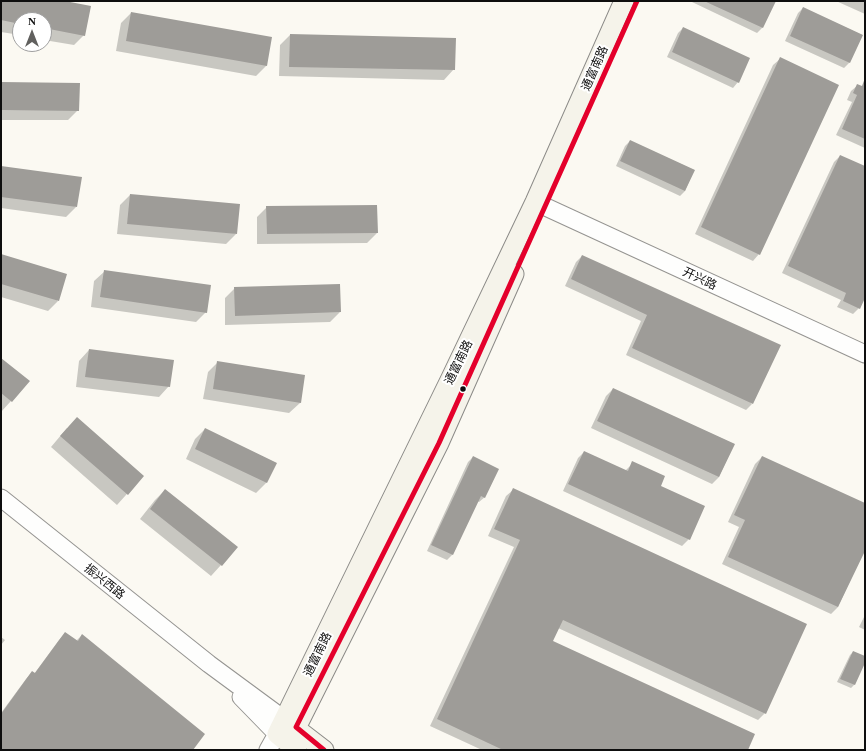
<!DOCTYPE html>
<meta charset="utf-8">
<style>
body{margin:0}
#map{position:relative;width:866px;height:751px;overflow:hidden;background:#fbf9f2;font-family:Georgia,serif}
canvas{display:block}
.frame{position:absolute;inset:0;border:2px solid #0e0e0e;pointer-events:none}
.north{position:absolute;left:12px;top:12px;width:40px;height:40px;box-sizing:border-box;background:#fff;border:1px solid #9f9f9f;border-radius:50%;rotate:0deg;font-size:11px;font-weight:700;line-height:16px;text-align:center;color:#0e0e0e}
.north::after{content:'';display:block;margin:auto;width:14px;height:18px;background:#61605e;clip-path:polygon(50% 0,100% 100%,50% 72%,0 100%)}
</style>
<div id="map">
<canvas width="866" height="751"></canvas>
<div class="frame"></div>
<div class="north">N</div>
</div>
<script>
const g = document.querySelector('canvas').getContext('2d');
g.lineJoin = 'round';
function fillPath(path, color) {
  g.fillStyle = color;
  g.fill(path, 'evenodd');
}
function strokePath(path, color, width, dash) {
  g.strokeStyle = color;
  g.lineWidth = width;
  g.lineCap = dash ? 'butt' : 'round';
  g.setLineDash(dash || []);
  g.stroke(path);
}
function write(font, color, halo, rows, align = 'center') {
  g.font = font + ' Georgia,"Noto Sans SC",serif';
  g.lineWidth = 4;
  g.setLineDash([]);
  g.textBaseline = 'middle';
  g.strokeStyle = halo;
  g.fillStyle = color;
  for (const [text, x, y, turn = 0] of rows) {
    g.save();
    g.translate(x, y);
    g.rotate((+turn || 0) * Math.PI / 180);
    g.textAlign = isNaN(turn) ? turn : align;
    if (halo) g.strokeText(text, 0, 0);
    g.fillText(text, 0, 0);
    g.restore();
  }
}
fillPath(new Path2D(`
 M 1,1 L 59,1 L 84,35 L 74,45 L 44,40 L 44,20 L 20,20 L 20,35 L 1,32 Z
 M 349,1 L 370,1 L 349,2 Z
 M 692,1 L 775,1 L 762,28 L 757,33 L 692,2 Z
 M 836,1 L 865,1 L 865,14 Z
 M 803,8 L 862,35 L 849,63 L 844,68 L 785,41 L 798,13 Z
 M 131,13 L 271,38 L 266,66 L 256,76 L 116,51 L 121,23 Z
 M 683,28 L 738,82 L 733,88 L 667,57 L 678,33 Z
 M 290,35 L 454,69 L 444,80 L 279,76 L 280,45 Z
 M 780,59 L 759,254 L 753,261 L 695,234 L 773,65 Z
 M 1,83 L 78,110 L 68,120 L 1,120 Z
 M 865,83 L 865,148 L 836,135 L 852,102 L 847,100 L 851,91 L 858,85 L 863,88 Z
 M 630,141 L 694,170 L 685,191 L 680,196 L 616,166 L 625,146 Z
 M 840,156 L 865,167 L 865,296 L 859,308 L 853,314 L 837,307 L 841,300 L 782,273 L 834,162 Z
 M 1,167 L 76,207 L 66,217 L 1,208 Z
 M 130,195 L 236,234 L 226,244 L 117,234 L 120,205 Z
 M 376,206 L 377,233 L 367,243 L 257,244 L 257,217 L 267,207 Z
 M 1,255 L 58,301 L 48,311 L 1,297 Z
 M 582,256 L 752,404 L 746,410 L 626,355 L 641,321 L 565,286 L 576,262 Z
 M 105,271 L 206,312 L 196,322 L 91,307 L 94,281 Z
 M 235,288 L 340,312 L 330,322 L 225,325 L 225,298 Z
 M 89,350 L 169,386 L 159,397 L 76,387 L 79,361 Z
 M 1,359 L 11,401 L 1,412 Z
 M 218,362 L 304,376 L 300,403 L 289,413 L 203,399 L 208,372 Z
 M 613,389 L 734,444 L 719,477 L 712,484 L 591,428 L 606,396 Z
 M 67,428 L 143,476 L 117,505 L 51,447 Z
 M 205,429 L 276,463 L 266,483 L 256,493 L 186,459 L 195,439 Z
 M 584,452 L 625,471 L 633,463 L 659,487 L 689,539 L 682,546 L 563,491 L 578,458 Z
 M 473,457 L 485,497 L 479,502 L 477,501 L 452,555 L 447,560 L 427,551 L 468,462 Z
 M 762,457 L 865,504 L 865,548 L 838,607 L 831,614 L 722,564 L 739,527 L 728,522 L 755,464 Z
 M 165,490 L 221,565 L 211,576 L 140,519 L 155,500 Z
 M 513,490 L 765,713 L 758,720 L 558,628 L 552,641 L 747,750 L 482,750 L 430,726 L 514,547 L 488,536 L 506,496 Z
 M 865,615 L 865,630 L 859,627 Z
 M 65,633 L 76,641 L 82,635 L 192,750 L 1,750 L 1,713 L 26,679 L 32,672 L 34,674 L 59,640 Z
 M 1,637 L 5,640 L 1,645 Z
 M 853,652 L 865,657 L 865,661 L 854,685 L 851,688 L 837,682 L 850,655 Z`), '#0003');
fillPath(new Path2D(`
 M 1,1 L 65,1 L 91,6 L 85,36 L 44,28 L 44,20 L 20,20 L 20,24 L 1,20 Z
 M 704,1 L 776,1 L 763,28 Z
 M 803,7 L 863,35 L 850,63 L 790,36 Z
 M 131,12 L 272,37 L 267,66 L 126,41 Z
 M 683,27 L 750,58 L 739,83 L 672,52 Z
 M 290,34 L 456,38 L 455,70 L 289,67 Z
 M 780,57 L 839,85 L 760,255 L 701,227 Z
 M 865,78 L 865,139 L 842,129 L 857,95 L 853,93 L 857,84 L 862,86 Z
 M 1,82 L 80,83 L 79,111 L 1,110 Z
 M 630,140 L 695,170 L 685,191 L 620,161 Z
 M 840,155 L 865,166 L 865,298 L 860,309 L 843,301 L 846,293 L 788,266 Z
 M 1,166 L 82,177 L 77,207 L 1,197 Z
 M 130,194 L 240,204 L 237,234 L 127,224 Z
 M 377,205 L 378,233 L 267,234 L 266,206 Z
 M 1,254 L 67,274 L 59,301 L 1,284 Z
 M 582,255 L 781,345 L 753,404 L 632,348 L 647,315 L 571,279 Z
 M 104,270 L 211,285 L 207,313 L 100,297 Z
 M 340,284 L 341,312 L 235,316 L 234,287 Z
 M 89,349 L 174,360 L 170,387 L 85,377 Z
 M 1,358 L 30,381 L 12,402 L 1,393 Z
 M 217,361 L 305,375 L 301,403 L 213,389 Z
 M 613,388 L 735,444 L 719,477 L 597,421 Z
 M 77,417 L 144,476 L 128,495 L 60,436 Z
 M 205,428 L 277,463 L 267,483 L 195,449 Z
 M 584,451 L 628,471 L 632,461 L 665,476 L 661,486 L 705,506 L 690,540 L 568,484 Z
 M 473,456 L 499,469 L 485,498 L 481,496 L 453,555 L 431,545 Z
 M 762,456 L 865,503 L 865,551 L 838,607 L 728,557 L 745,520 L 734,515 Z
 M 513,488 L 807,624 L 766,714 L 563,620 L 553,641 L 755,734 L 748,750 L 503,750 L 437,719 L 520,540 L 494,529 Z
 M 165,489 L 238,547 L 222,566 L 150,509 Z
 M 65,632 L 78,641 L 82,634 L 205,734 L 193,750 L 1,750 L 1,714 L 32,671 L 35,673 Z
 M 853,651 L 865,656 L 865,663 L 855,685 L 840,679 Z`), '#9e9c98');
const tertiary = new Path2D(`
 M 535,202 L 865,354
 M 1,498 L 209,664 L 285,720
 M 241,697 L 277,734 L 268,750`);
const secondary = new Path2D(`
 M 285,720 L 324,750
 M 298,724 L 439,443 L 514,274
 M 297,750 L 277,734 L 451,378 L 535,202 L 624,1`);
strokePath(tertiary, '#959491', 19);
strokePath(secondary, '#8b8a87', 21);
strokePath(tertiary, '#fefefd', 17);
strokePath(secondary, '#f5f3ea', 19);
strokePath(new Path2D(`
 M 324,750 L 296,727 L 439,443 L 637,1`), '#e4002b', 5);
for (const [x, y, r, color] of [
 [463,389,3.5,"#0e0e0e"]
]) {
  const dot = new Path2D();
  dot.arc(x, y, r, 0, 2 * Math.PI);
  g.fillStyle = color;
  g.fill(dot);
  strokePath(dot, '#fff', 1.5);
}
write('12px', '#0e0e0e', '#fff', [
 ["通富南路",594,68,-66],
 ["开兴路",700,278,25],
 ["通富南路",458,362,-64],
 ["振兴西路",105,581,39],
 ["通富南路",317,654,-64]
]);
</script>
